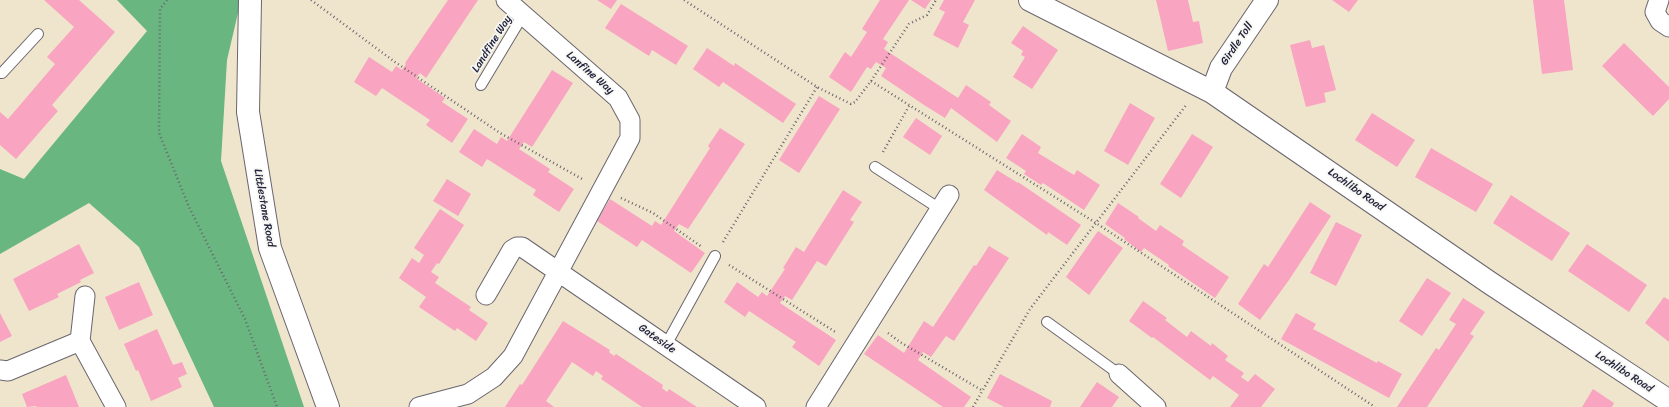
<!DOCTYPE html>
<style>
body{margin:0}
canvas{display:block;background:#efe5cc}
</style>
<canvas width="1669" height="407"></canvas>
<script>
const g = document.querySelector('canvas').getContext('2d');
g.lineJoin = 'round';
function fillPath(path, color) {
  g.fillStyle = color;
  g.fill(path, 'evenodd');
}
function strokePath(path, color, width, dash) {
  g.strokeStyle = color;
  g.lineWidth = width;
  g.lineCap = dash ? 'butt' : 'round';
  g.setLineDash(dash || []);
  g.stroke(path);
}
function write(font, color, halo, rows, align = 'center') {
  g.font = font + ' Sriracha,sans-serif';
  g.lineWidth = 3.5;
  g.setLineDash([]);
  g.textBaseline = 'middle';
  g.strokeStyle = halo;
  g.fillStyle = color;
  for (const [text, x, y, turn = 0] of rows) {
    g.save();
    g.translate(x, y);
    g.rotate((+turn || 0) * Math.PI / 180);
    g.textAlign = isNaN(turn) ? turn : align;
    if (halo) g.strokeText(text, 0, 0);
    g.fillText(text, 0, 0);
    g.restore();
  }
}
fillPath(new Path2D(`
 M 117,0 L 241,0 L 227,60 L 221,161 L 304,407 L 214,407 L 139,247 L 89,203 L 0,254 L 0,169 L 24,179 L 147,31 Z`), '#69b680');
fillPath(new Path2D(`
 M 44,0 L 79,0 L 115,32 L 52,105 L 58,111 L 16,159 L 0,145 L 0,112 L 8,119 L 55,64 L 47,57 L 74,27 Z
 M 448,0 L 478,0 L 426,78 L 420,73 L 416,78 L 445,98 L 442,102 L 468,119 L 452,143 L 426,125 L 430,120 L 382,88 L 376,96 L 354,82 L 369,57 L 392,72 L 396,66 L 402,70 L 406,64 L 405,63 Z
 M 597,0 L 617,0 L 611,9 Z
 M 880,0 L 909,0 L 883,39 L 888,42 L 884,49 L 958,98 L 966,85 L 991,102 L 989,105 L 1011,121 L 997,142 L 951,108 L 945,118 L 924,105 L 881,76 L 886,68 L 876,62 L 871,69 L 867,67 L 851,92 L 829,77 L 845,52 L 851,57 L 867,32 L 862,29 Z
 M 911,0 L 931,0 L 925,9 Z
 M 944,0 L 975,0 L 963,22 L 969,25 L 958,48 L 933,35 L 945,12 L 939,9 Z
 M 1156,0 L 1188,0 L 1193,22 L 1199,21 L 1203,43 L 1168,51 Z
 M 1332,0 L 1358,0 L 1349,12 Z
 M 1533,0 L 1564,0 L 1573,70 L 1542,74 Z
 M 621,4 L 688,46 L 676,65 L 652,50 L 649,56 L 605,28 Z
 M 1023,26 L 1058,50 L 1032,89 L 1013,77 L 1025,57 L 1021,55 L 1023,51 L 1011,43 Z
 M 1310,40 L 1312,48 L 1324,45 L 1336,90 L 1324,93 L 1326,102 L 1306,107 L 1290,45 Z
 M 1624,43 L 1669,87 L 1669,99 L 1653,116 L 1602,66 Z
 M 707,48 L 734,66 L 735,63 L 796,104 L 783,123 L 723,82 L 719,87 L 693,69 Z
 M 552,70 L 573,83 L 532,147 L 524,142 L 519,149 L 550,169 L 548,172 L 574,189 L 559,212 L 533,195 L 536,190 L 487,159 L 482,167 L 459,152 L 474,129 L 497,144 L 501,137 L 507,141 Z
 M 819,96 L 840,109 L 799,173 L 779,160 Z
 M 1130,103 L 1155,118 L 1128,165 L 1104,151 Z
 M 1372,113 L 1415,140 L 1397,167 L 1355,140 Z
 M 916,118 L 942,136 L 930,155 L 903,137 Z
 M 720,128 L 745,144 L 688,229 L 679,224 L 674,231 L 705,253 L 691,273 L 642,240 L 637,247 L 597,221 L 610,199 L 652,226 L 655,221 L 661,225 L 710,148 L 708,146 Z
 M 1022,134 L 1041,147 L 1038,153 L 1074,175 L 1077,170 L 1100,185 L 1084,210 L 1043,183 L 1041,185 L 1024,174 L 1026,171 L 1006,158 Z
 M 1192,134 L 1213,147 L 1181,198 L 1160,184 Z
 M 1431,148 L 1493,184 L 1476,212 L 1415,177 Z
 M 997,170 L 1018,183 L 1018,182 L 1081,225 L 1067,245 L 1048,232 L 1047,235 L 984,190 Z
 M 447,179 L 471,194 L 458,216 L 433,201 Z
 M 843,190 L 862,202 L 850,220 L 854,222 L 826,266 L 817,261 L 792,300 L 785,296 L 780,303 L 836,340 L 819,366 L 792,347 L 796,342 L 749,311 L 745,317 L 724,302 L 737,282 L 758,297 L 762,292 L 767,296 L 785,269 L 783,268 L 796,247 L 804,252 Z
 M 1511,195 L 1570,233 L 1552,261 L 1493,223 Z
 M 1310,202 L 1331,216 L 1289,280 L 1260,320 L 1238,304 L 1264,264 L 1268,267 Z
 M 1118,203 L 1139,217 L 1138,218 L 1156,231 L 1160,225 L 1184,241 L 1182,245 L 1229,277 L 1215,298 L 1168,266 L 1169,265 L 1144,248 L 1141,252 L 1124,239 L 1125,238 L 1105,224 Z
 M 440,209 L 464,225 L 439,264 L 437,263 L 431,272 L 439,277 L 435,283 L 471,307 L 469,310 L 488,323 L 476,341 L 457,328 L 455,331 L 419,307 L 426,297 L 399,278 L 412,258 L 419,263 L 424,255 L 414,248 Z
 M 1336,222 L 1362,235 L 1336,286 L 1310,273 Z
 M 1098,231 L 1123,248 L 1089,295 L 1066,277 Z
 M 79,244 L 94,273 L 80,280 L 81,282 L 57,294 L 59,297 L 29,311 L 13,279 Z
 M 1587,244 L 1647,285 L 1629,312 L 1568,271 Z
 M 989,246 L 1009,258 L 954,341 L 946,336 L 931,357 L 923,352 L 918,360 L 971,397 L 964,407 L 943,407 L 864,354 L 878,335 L 904,353 L 924,321 L 933,327 L 974,265 L 976,266 Z
 M 1427,278 L 1451,293 L 1422,336 L 1399,321 Z
 M 139,282 L 153,315 L 119,330 L 105,297 Z
 M 1664,297 L 1669,300 L 1669,342 L 1645,323 Z
 M 1463,298 L 1485,312 L 1470,334 L 1474,336 L 1427,407 L 1397,407 L 1436,348 L 1439,350 L 1456,324 L 1449,320 Z
 M 1143,301 L 1167,318 L 1165,320 L 1187,337 L 1191,331 L 1211,346 L 1212,343 L 1228,356 L 1225,360 L 1244,373 L 1241,377 L 1248,382 L 1255,374 L 1275,389 L 1261,407 L 1230,407 L 1239,395 L 1213,376 L 1210,380 L 1153,337 L 1152,338 L 1129,321 Z
 M 0,313 L 12,336 L 0,342 Z
 M 1296,313 L 1316,324 L 1313,329 L 1377,363 L 1378,361 L 1402,374 L 1389,398 L 1281,339 Z
 M 563,321 L 610,350 L 609,352 L 614,356 L 616,354 L 663,385 L 662,388 L 667,392 L 669,389 L 697,407 L 642,407 L 601,379 L 603,376 L 596,371 L 593,376 L 572,362 L 546,401 L 554,407 L 505,407 L 520,384 L 522,385 Z
 M 157,329 L 173,365 L 182,362 L 187,374 L 178,378 L 182,387 L 151,401 L 138,370 L 136,371 L 124,344 Z
 M 1000,374 L 1052,401 L 1050,407 L 1004,407 L 987,398 Z
 M 66,375 L 79,407 L 37,407 L 36,406 L 27,407 L 22,394 Z
 M 1097,382 L 1119,397 L 1112,407 L 1080,407 Z
 M 1593,389 L 1614,403 L 1612,407 L 1582,407 Z`), '#f9a4c0');
const lane = new Path2D(`
 M 0,73 L 2,73 L 38,34
 M 481,85 L 523,15
 M 875,167 L 940,209
 M 1047,322 L 1119,374
 M 666,345 L 715,256`);
const street = new Path2D(`
 M 1659,0 L 1655,12 L 1660,21 L 1669,27
 M 486,295 L 512,250 L 517,247 L 522,247 L 756,407
 M 85,296 L 80,341 L 116,407
 M 0,370 L 8,371 L 80,341
 M 1119,374 L 1156,407
 M 419,407 L 468,394 L 494,377 L 513,356 L 630,138 L 630,120 L 618,98 L 506,0
 M 816,407 L 949,195`);
const secondary = new Path2D(`
 M 250,0 L 248,112 L 270,248 L 328,407
 M 1030,0 L 1212,92 L 1490,283 L 1669,401
 M 1212,92 L 1221,68 L 1267,0`);
strokePath(lane, '#6a666e', 12);
strokePath(street, '#6a666e', 21);
strokePath(secondary, '#6a666e', 24);
strokePath(new Path2D(`
 M 167,0 L 160,9 L 159,133 L 189,207 L 245,319 L 277,407
 M 311,0 L 395,62 L 500,133 L 584,180
 M 684,0 L 817,87 L 851,104 L 855,102 L 871,81 L 1096,223 L 1375,407
 M 871,81 L 909,24 L 927,15 L 936,0
 M 883,152 L 909,106
 M 621,198 L 653,213 L 702,247
 M 723,242 L 817,87
 M 729,265 L 837,333
 M 888,333 L 900,342 L 983,391
 M 973,407 L 1030,309 L 1187,104`), '#6a666e', 2.5, [1, 3]);
strokePath(lane, '#fff', 10);
strokePath(street, '#fff', 19);
strokePath(secondary, '#fff', 22);
write('11px', '#22223b', '#f6f6f2', [
 ["Landfine Way",492,44,-58],
 ["Girdle Toll",1237,44,-56],
 ["Lanfine Way",590,73,41],
 ["Lochlibo Road",1356,190,35],
 ["Littlestane Road",264,208,80],
 ["Gateside",657,339,35],
 ["Lochlibo Road",1624,372,33]
]);
</script>
